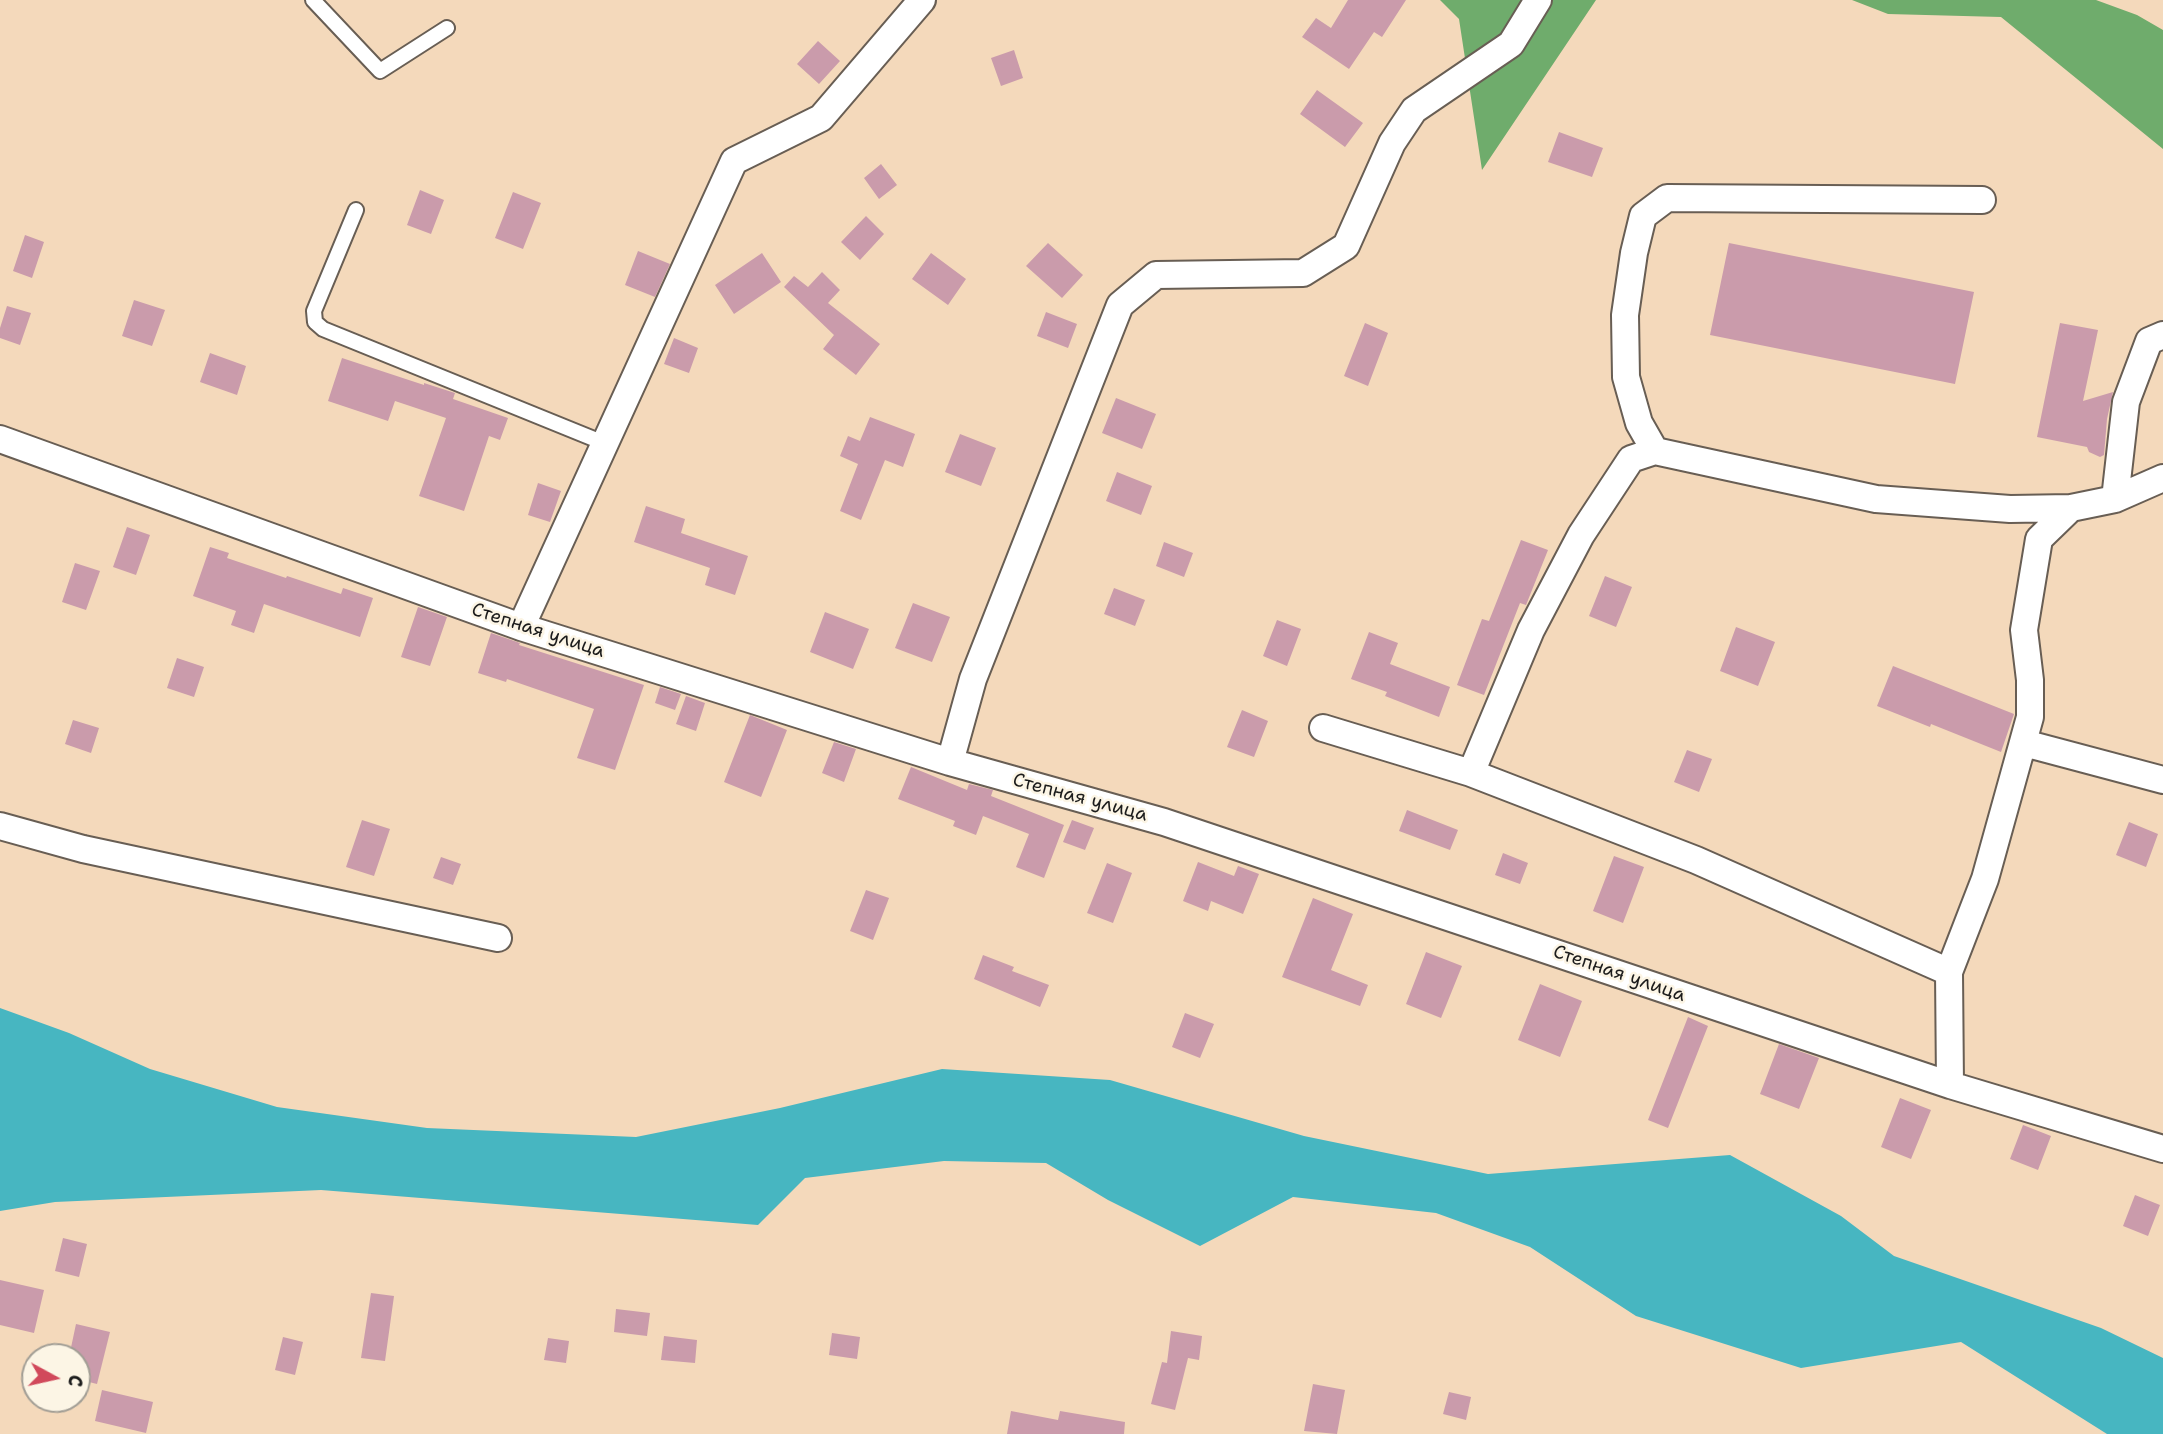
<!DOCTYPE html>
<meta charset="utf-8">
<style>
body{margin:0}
#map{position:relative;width:2163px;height:1434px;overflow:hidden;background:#f4d9bb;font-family:"Shantell Sans",sans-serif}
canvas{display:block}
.north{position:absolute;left:21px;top:1343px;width:70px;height:70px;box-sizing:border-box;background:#fcf5e5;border:2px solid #a29e95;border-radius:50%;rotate:98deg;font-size:19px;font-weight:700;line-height:28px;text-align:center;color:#1c1c1c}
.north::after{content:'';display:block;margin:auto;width:24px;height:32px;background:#d1495b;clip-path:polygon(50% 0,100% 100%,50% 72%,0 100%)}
</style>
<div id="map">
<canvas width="2163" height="1434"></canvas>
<div class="north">С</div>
</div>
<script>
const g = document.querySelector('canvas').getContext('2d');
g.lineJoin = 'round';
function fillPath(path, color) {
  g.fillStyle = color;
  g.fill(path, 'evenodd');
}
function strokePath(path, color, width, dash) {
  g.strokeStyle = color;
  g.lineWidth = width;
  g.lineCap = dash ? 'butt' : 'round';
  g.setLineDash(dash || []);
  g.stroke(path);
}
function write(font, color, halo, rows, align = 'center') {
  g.font = font + ' "Shantell Sans",sans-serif';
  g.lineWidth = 5;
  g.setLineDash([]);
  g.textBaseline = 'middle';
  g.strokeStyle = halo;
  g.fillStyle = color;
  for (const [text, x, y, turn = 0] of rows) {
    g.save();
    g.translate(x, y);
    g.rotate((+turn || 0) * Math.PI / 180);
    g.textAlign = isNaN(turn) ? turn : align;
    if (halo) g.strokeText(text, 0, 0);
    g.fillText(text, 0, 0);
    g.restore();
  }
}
fillPath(new Path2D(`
 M 1440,0 L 1596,0 L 1482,170 L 1459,19 Z
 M 1852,0 L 2096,0 L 2137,15 L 2163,30 L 2163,149 L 2001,17 L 1888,14 Z`), '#6fac6c');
fillPath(new Path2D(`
 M 0,1008 L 69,1033 L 150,1069 L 277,1107 L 427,1128 L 636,1137 L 780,1108 L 942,1069 L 1110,1080 L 1304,1136 L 1488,1174 L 1730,1155 L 1841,1216 L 1894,1256 L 2101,1328 L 2163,1358 L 2163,1434 L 2107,1434 L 1961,1342 L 1801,1368 L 1636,1316 L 1530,1247 L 1436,1213 L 1293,1197 L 1200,1246 L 1108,1200 L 1046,1163 L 944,1161 L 805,1178 L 758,1225 L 321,1190 L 55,1202 L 0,1211 Z`), '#47b6c1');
fillPath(new Path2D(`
 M 1348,0 L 1406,0 L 1382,37 L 1374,32 L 1349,69 L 1302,37 L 1316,18 L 1331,28 Z
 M 818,41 L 840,61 L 819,84 L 797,64 Z
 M 1014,50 L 1023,78 L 1001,86 L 991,58 Z
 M 1317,90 L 1363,123 L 1345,147 L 1300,114 Z
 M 1559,132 L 1603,148 L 1592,177 L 1548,162 Z
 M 881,164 L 897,185 L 879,199 L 864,178 Z
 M 420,190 L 444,200 L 431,234 L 407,225 Z
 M 513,192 L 541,203 L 523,249 L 495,238 Z
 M 866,216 L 884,234 L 860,260 L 841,242 Z
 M 25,235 L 44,242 L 32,278 L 13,271 Z
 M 1048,243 L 1083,275 L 1062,298 L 1026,266 Z
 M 1729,243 L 1974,292 L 1955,384 L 1710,335 Z
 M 638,251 L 670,264 L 655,297 L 625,285 Z
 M 762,253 L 781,282 L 734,314 L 715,285 Z
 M 931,253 L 966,279 L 948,305 L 912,279 Z
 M 822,272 L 840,290 L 828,303 L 880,344 L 856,375 L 823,349 L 834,335 L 784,287 L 794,276 L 808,287 Z
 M 134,300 L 165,310 L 152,346 L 122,336 Z
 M 7,306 L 31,313 L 20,345 L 0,338 L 0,328 Z
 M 1046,312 L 1077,324 L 1068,348 L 1037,336 Z
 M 1365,323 L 1388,333 L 1368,386 L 1344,376 Z
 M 2060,323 L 2098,330 L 2083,401 L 2113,392 L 2107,419 L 2104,455 L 2100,457 L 2089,452 L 2087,447 L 2037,437 Z
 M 674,338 L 698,348 L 689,373 L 664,364 Z
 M 210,353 L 246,366 L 237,395 L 200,382 Z
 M 342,358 L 424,385 L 424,383 L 455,393 L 453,399 L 508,418 L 500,440 L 489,436 L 464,511 L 419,496 L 446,418 L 395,401 L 388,421 L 328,401 Z
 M 1116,398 L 1156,414 L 1142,449 L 1102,433 Z
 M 870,417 L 915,434 L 903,467 L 885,460 L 861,520 L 840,511 L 858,464 L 840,456 L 848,436 L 860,441 Z
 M 960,434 L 996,448 L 981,486 L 945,472 Z
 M 1117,472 L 1152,486 L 1141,515 L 1106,501 Z
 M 538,483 L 561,491 L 550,522 L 528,515 Z
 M 646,506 L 685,519 L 681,533 L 748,556 L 735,595 L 705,585 L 710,568 L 634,542 Z
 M 127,527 L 150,535 L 136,575 L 113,567 Z
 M 1521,540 L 1548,550 L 1526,605 L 1520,603 L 1484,695 L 1457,685 L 1482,619 L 1489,621 Z
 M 1164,542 L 1193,553 L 1184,577 L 1156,566 Z
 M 210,547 L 229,553 L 227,558 L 286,578 L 287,576 L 341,594 L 343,588 L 373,598 L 360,637 L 264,604 L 254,633 L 231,625 L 236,611 L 193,596 Z
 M 75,563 L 100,571 L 86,610 L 62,602 Z
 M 1605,576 L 1632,587 L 1616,627 L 1589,616 Z
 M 1114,588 L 1145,600 L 1135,626 L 1104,614 Z
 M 913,603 L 950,617 L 932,662 L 895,648 Z
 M 418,607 L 447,617 L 430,666 L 401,657 Z
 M 825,612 L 869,629 L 853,669 L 810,652 Z
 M 1277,620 L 1301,629 L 1287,666 L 1263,656 Z
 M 1736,627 L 1775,642 L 1758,686 L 1720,671 Z
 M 1369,632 L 1398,643 L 1390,664 L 1450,687 L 1439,717 L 1385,696 L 1387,692 L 1351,679 Z
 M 491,633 L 520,643 L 519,645 L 644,685 L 615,770 L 577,758 L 594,709 L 507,679 L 506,682 L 478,673 Z
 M 177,658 L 204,667 L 194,697 L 167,688 Z
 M 1893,666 L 2014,714 L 2001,752 L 1931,724 L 1930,727 L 1877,706 Z
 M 660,687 L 681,694 L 675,710 L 655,703 Z
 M 686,696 L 705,703 L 696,731 L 676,724 Z
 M 1242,710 L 1268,721 L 1254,757 L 1227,747 Z
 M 750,715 L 787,730 L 761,797 L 724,782 Z
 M 73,720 L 99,728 L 91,753 L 65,744 Z
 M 834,742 L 856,749 L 844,782 L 822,773 Z
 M 1687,750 L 1712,759 L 1699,792 L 1674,782 Z
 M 911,767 L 967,790 L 969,784 L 993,790 L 991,796 L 1064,825 L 1044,878 L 1016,867 L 1029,834 L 983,816 L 976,835 L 953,826 L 955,821 L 898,799 Z
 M 1407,810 L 1458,830 L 1450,850 L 1399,831 Z
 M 362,820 L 390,829 L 374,876 L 346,867 Z
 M 1072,820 L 1094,828 L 1085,850 L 1063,842 Z
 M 2129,822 L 2158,834 L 2146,867 L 2116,855 Z
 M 1503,853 L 1528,863 L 1520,884 L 1495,875 Z
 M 1614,856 L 1644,867 L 1623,923 L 1593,911 Z
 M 441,857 L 461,864 L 453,885 L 433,878 Z
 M 1198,862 L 1234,876 L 1238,866 L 1259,874 L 1243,914 L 1211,901 L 1208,911 L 1183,901 Z
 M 1107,863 L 1132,873 L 1113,923 L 1087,913 Z
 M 866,890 L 889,898 L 873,940 L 850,931 Z
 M 1313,898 L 1353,914 L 1331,970 L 1368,985 L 1360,1006 L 1282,977 Z
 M 1426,952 L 1462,966 L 1441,1018 L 1406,1004 Z
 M 983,955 L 1014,967 L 1012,971 L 1049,985 L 1040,1007 L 974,979 Z
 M 1540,984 L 1582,1001 L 1560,1057 L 1518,1040 Z
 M 1185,1013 L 1214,1024 L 1200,1058 L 1172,1047 Z
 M 1688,1017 L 1708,1026 L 1668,1128 L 1648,1120 Z
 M 1779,1044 L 1819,1058 L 1799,1109 L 1760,1094 Z
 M 1900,1098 L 1931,1110 L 1911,1159 L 1881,1147 Z
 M 2023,1125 L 2051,1136 L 2038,1170 L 2010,1159 Z
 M 2135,1195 L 2160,1205 L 2148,1236 L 2123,1226 Z
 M 63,1238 L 87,1244 L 79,1277 L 55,1271 Z
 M 0,1280 L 44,1290 L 34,1333 L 0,1325 Z
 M 371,1293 L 394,1296 L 385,1361 L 361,1358 Z
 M 616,1309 L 650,1313 L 647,1336 L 614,1332 Z
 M 76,1324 L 110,1332 L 97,1384 L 77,1379 L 77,1357 L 69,1357 Z
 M 1171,1331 L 1202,1336 L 1199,1360 L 1188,1358 L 1175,1410 L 1151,1404 L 1162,1362 L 1167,1363 Z
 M 832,1333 L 860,1337 L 857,1359 L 829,1355 Z
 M 664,1336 L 697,1340 L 695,1363 L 661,1360 Z
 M 283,1337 L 303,1342 L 295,1375 L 275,1370 Z
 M 548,1338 L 569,1341 L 566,1363 L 544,1360 Z
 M 1313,1384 L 1345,1390 L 1337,1434 L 1304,1431 Z
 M 102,1390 L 153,1402 L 146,1433 L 95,1421 Z
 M 1449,1392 L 1471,1397 L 1466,1420 L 1443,1414 Z
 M 1011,1411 L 1058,1420 L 1060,1411 L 1125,1422 L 1124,1434 L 1007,1434 Z`), '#ca9bab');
const service = new Path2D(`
 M 313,0 L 380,71 L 447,28
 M 356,210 L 314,311 L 315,322 L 323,329 L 604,443`);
const minor = new Path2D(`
 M 0,439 L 521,627 L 950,762 L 1164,822 L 1950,1085 L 2163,1149
 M 1655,451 L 1639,423 L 1626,377 L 1625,315 L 1634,253 L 1643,216 L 1667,198 L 1982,200
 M 2115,499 L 2126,402 L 2149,341 L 2163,335
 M 521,627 L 734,161 L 821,118 L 922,0
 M 1323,728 L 1471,773 L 1696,860 L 1949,972
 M 2024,743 L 2163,780
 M 950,762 L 973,679 L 1120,305 L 1156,275 L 1303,273 L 1346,246 L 1392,143 L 1414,110 L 1511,44 L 1538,0
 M 1471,773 L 1531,630 L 1581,535 L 1631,459 L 1655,451 L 1876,499 L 2010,509 L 2071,508 L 2115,499 L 2163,478
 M 0,826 L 83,849 L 498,938
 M 1950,1085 L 1949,972 L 1985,879 L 2030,717 L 2030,680 L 2024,630 L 2039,539 L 2071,508`);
strokePath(service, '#685e54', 18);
strokePath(minor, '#685e54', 30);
strokePath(service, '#fff', 14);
strokePath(minor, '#fff', 26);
write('19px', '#1c1c1c', '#fcf5e5', [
 ["Степная улица",538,631,18],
 ["Степная улица",1080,798,15],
 ["Степная улица",1619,974,19]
]);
</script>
